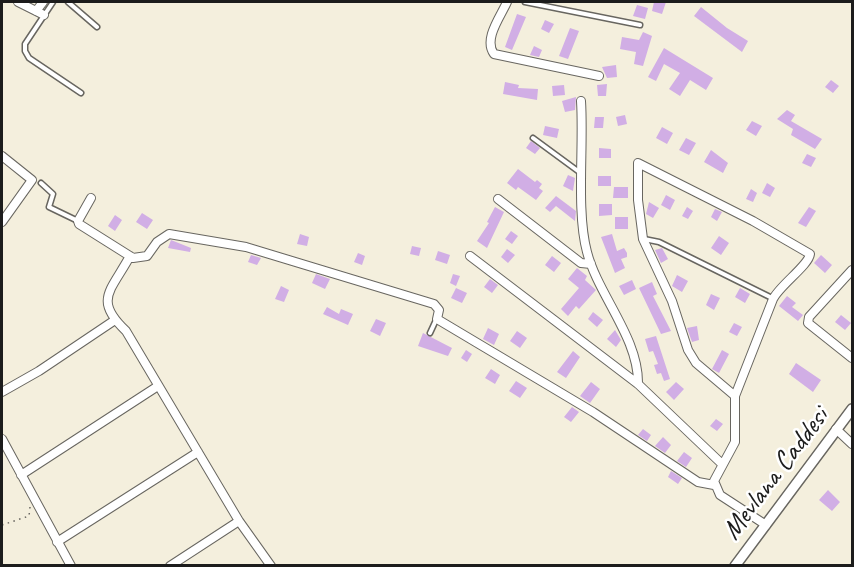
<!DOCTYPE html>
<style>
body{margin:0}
#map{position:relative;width:854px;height:567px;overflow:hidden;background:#f4efdd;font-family:Caveat,sans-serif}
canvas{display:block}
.frame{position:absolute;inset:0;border:3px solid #1c1c1c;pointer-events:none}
</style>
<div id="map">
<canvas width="854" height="567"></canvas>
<div class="frame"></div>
</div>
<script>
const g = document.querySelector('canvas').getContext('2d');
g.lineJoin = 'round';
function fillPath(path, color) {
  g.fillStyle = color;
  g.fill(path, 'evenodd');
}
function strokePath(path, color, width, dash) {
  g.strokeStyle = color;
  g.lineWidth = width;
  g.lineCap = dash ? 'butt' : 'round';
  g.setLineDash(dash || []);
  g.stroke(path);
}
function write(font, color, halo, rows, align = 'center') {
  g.font = font + ' Caveat,sans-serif';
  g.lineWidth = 5;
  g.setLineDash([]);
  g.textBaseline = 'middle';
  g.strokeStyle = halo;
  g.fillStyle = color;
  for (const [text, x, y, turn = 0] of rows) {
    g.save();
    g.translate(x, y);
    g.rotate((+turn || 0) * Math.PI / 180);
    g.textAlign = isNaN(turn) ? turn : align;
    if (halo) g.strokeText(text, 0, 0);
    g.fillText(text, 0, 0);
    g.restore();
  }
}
fillPath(new Path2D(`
 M 654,2 L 666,2 L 662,14 L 652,11 Z
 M 637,5 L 648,8 L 645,19 L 633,16 Z
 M 701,7 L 727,28 L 748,41 L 742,52 L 694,16 Z
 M 517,14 L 526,17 L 512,50 L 505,47 Z
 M 545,20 L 554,24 L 549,33 L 541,29 Z
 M 570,28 L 579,31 L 568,59 L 559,56 Z
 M 643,32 L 652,36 L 643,66 L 634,64 L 636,52 L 620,49 L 622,37 L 639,40 Z
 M 534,46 L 542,50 L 539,57 L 530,55 Z
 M 664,48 L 713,78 L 706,90 L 690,80 L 680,96 L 669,89 L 680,73 L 664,64 L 656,81 L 648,77 Z
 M 616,65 L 617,77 L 607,78 L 602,67 Z
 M 831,80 L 839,86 L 833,93 L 825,87 Z
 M 505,82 L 519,85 L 518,88 L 538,89 L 537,100 L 503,94 Z
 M 607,84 L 606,96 L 598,96 L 597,85 Z
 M 564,85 L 565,95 L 553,96 L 552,86 Z
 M 576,97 L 575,110 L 565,112 L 562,101 Z
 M 787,110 L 795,115 L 791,121 L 822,139 L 815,149 L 791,135 L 793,129 L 777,119 Z
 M 625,115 L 627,124 L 618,126 L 616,117 Z
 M 595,117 L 604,117 L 603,128 L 594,128 Z
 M 752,121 L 762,126 L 756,136 L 746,130 Z
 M 545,126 L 559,129 L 557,138 L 543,135 Z
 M 662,127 L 673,133 L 667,144 L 656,138 Z
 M 686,138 L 696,143 L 689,155 L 679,150 Z
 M 531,141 L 540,148 L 535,154 L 526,148 Z
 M 599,148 L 611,149 L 611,158 L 599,158 Z
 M 711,150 L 728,163 L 723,173 L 704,162 Z
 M 807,154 L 816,158 L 811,167 L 802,163 Z
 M 518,169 L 535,182 L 537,180 L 542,184 L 539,188 L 543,191 L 536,200 L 518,187 L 516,190 L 507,183 Z
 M 568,175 L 575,178 L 573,191 L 563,186 Z
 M 598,176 L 611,176 L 611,186 L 598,186 Z
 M 767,183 L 775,188 L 770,197 L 762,193 Z
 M 614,187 L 628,187 L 628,198 L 613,198 Z
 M 751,189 L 757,193 L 753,202 L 746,199 Z
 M 666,195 L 675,200 L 670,210 L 661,205 Z
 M 556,196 L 576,211 L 575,221 L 556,206 L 550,212 L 545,208 Z
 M 649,202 L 659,208 L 653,218 L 646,214 Z
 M 599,204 L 612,204 L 612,215 L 599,216 Z
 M 495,207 L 504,212 L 487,248 L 477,241 L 489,223 L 487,222 Z
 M 687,207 L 693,211 L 688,219 L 682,216 Z
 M 809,207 L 816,211 L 806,227 L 798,223 Z
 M 715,209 L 722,212 L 717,221 L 711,217 Z
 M 142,213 L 153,220 L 147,229 L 136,222 Z
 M 115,215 L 122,220 L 115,231 L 108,226 Z
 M 615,217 L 628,217 L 628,229 L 615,229 Z
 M 511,231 L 518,236 L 512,244 L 505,239 Z
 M 300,234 L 309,237 L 307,246 L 297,244 Z
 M 612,234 L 617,251 L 624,248 L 627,253 L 627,257 L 621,259 L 625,268 L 615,273 L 601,237 Z
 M 719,236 L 729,243 L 721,255 L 711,248 Z
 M 171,240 L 191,248 L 190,252 L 168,248 Z
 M 412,246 L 421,248 L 419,256 L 410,254 Z
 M 662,248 L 668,259 L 661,263 L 655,250 Z
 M 507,249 L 515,255 L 508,263 L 501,257 Z
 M 438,251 L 450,255 L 447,264 L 435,260 Z
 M 358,253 L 365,256 L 362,265 L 354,262 Z
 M 251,255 L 261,258 L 257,265 L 248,262 Z
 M 821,255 L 832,265 L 825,273 L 814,263 Z
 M 552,256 L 561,263 L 554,272 L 545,265 Z
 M 577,268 L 587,276 L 585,280 L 596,290 L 579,309 L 576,306 L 568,316 L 561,309 L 579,288 L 568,279 Z
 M 316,274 L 330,279 L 325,289 L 312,283 Z
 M 453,274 L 460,276 L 456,286 L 450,283 Z
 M 677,275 L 688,281 L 682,292 L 672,286 Z
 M 490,279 L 498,285 L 492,293 L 484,287 Z
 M 632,280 L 636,289 L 624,295 L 619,286 Z
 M 652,282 L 657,294 L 653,296 L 671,331 L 661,334 L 639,288 Z
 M 281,286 L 289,290 L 284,302 L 275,299 Z
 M 456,288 L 467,293 L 462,303 L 451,298 Z
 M 740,288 L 750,294 L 745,303 L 735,297 Z
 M 711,294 L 720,298 L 714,310 L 706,305 Z
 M 787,296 L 796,303 L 792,307 L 803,315 L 798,321 L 779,306 Z
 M 327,307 L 339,314 L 341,309 L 353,314 L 348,325 L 323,314 Z
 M 593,312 L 603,320 L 597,327 L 588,319 Z
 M 841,315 L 851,323 L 845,330 L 835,322 Z
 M 376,319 L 386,323 L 380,336 L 370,331 Z
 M 734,323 L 742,327 L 737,336 L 729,332 Z
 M 697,326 L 699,340 L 692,342 L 687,328 Z
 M 488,328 L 499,334 L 494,345 L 483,339 Z
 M 615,330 L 621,340 L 616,347 L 607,339 Z
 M 517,331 L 527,338 L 520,348 L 510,341 Z
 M 423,333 L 452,348 L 448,356 L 418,346 Z
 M 656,336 L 670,379 L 664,381 L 661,373 L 657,374 L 654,365 L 658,364 L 653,351 L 649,352 L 645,339 Z
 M 466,350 L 472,354 L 467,362 L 461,358 Z
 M 722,350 L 729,354 L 719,373 L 712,369 Z
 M 573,351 L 580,357 L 566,378 L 557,372 Z
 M 796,363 L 821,380 L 813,392 L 789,374 Z
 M 491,369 L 500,375 L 495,384 L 485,378 Z
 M 516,381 L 527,388 L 520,398 L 509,391 Z
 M 591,382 L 600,389 L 590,403 L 580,396 Z
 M 676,382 L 684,389 L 674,400 L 666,392 Z
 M 572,407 L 579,412 L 571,422 L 564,417 Z
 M 716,419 L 723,424 L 717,431 L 710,426 Z
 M 643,429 L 651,435 L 647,441 L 638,435 Z
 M 663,437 L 671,445 L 665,453 L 655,446 Z
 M 684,452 L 692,458 L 686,467 L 677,461 Z
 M 671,471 L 682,478 L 678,484 L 668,477 Z
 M 828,490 L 840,502 L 832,511 L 819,500 Z`), '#d1aee5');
const service = new Path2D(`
 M 53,2 L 25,44 L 25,51 L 29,58 L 81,93
 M 68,2 L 97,27
 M 525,2 L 640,25
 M 533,138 L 582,174
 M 41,183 L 53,194 L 49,207 L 78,221
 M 644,239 L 659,242 L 772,298
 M 430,333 L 436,320`);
const minor = new Path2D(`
 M 18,2 L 44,15
 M 507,2 C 501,16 483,39 494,54 L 599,76
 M 36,11 L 43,2
 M 581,101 C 584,146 576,211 587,252 C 598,295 639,338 638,384
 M 2,156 L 32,180 L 2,222
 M 91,198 L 78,221 L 79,224 L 133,258 L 147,256 L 157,242 L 169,234 L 246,247 L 434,304 L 439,310 L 437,319 L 593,412 L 698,482 L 714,485
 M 498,199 L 581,263 L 591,264
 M 130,256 C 111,291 93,300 126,331 L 239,521 L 271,566
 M 470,256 L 638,384 L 722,464
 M 852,270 L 809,317 L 808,323 L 852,358
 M 2,392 L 39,371 L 115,320
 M 735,396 L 696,363 L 688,350 L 672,301 L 643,239 L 638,200 L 638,163 L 753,221 L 810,254 C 809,265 780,285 773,299 L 735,396 L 735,442 L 714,481 L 720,495 L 766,525
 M 836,429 L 852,444
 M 2,439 L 71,566
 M 21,475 L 158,386
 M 57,542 L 198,452
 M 170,566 L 239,521`);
const tertiary = new Path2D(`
 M 735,566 L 852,409`);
strokePath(service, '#686660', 7);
strokePath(minor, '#686660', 10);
strokePath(tertiary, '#686660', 12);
strokePath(new Path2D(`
 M 2,525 L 29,516 L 30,507`), '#686660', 1.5, [1.5, 4.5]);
strokePath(service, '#fff', 4);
strokePath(minor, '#fff', 8);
strokePath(tertiary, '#fff', 9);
write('28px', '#1c1c1c', '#fff', [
 ["Mevlana Caddesi",776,474,-53]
]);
</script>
